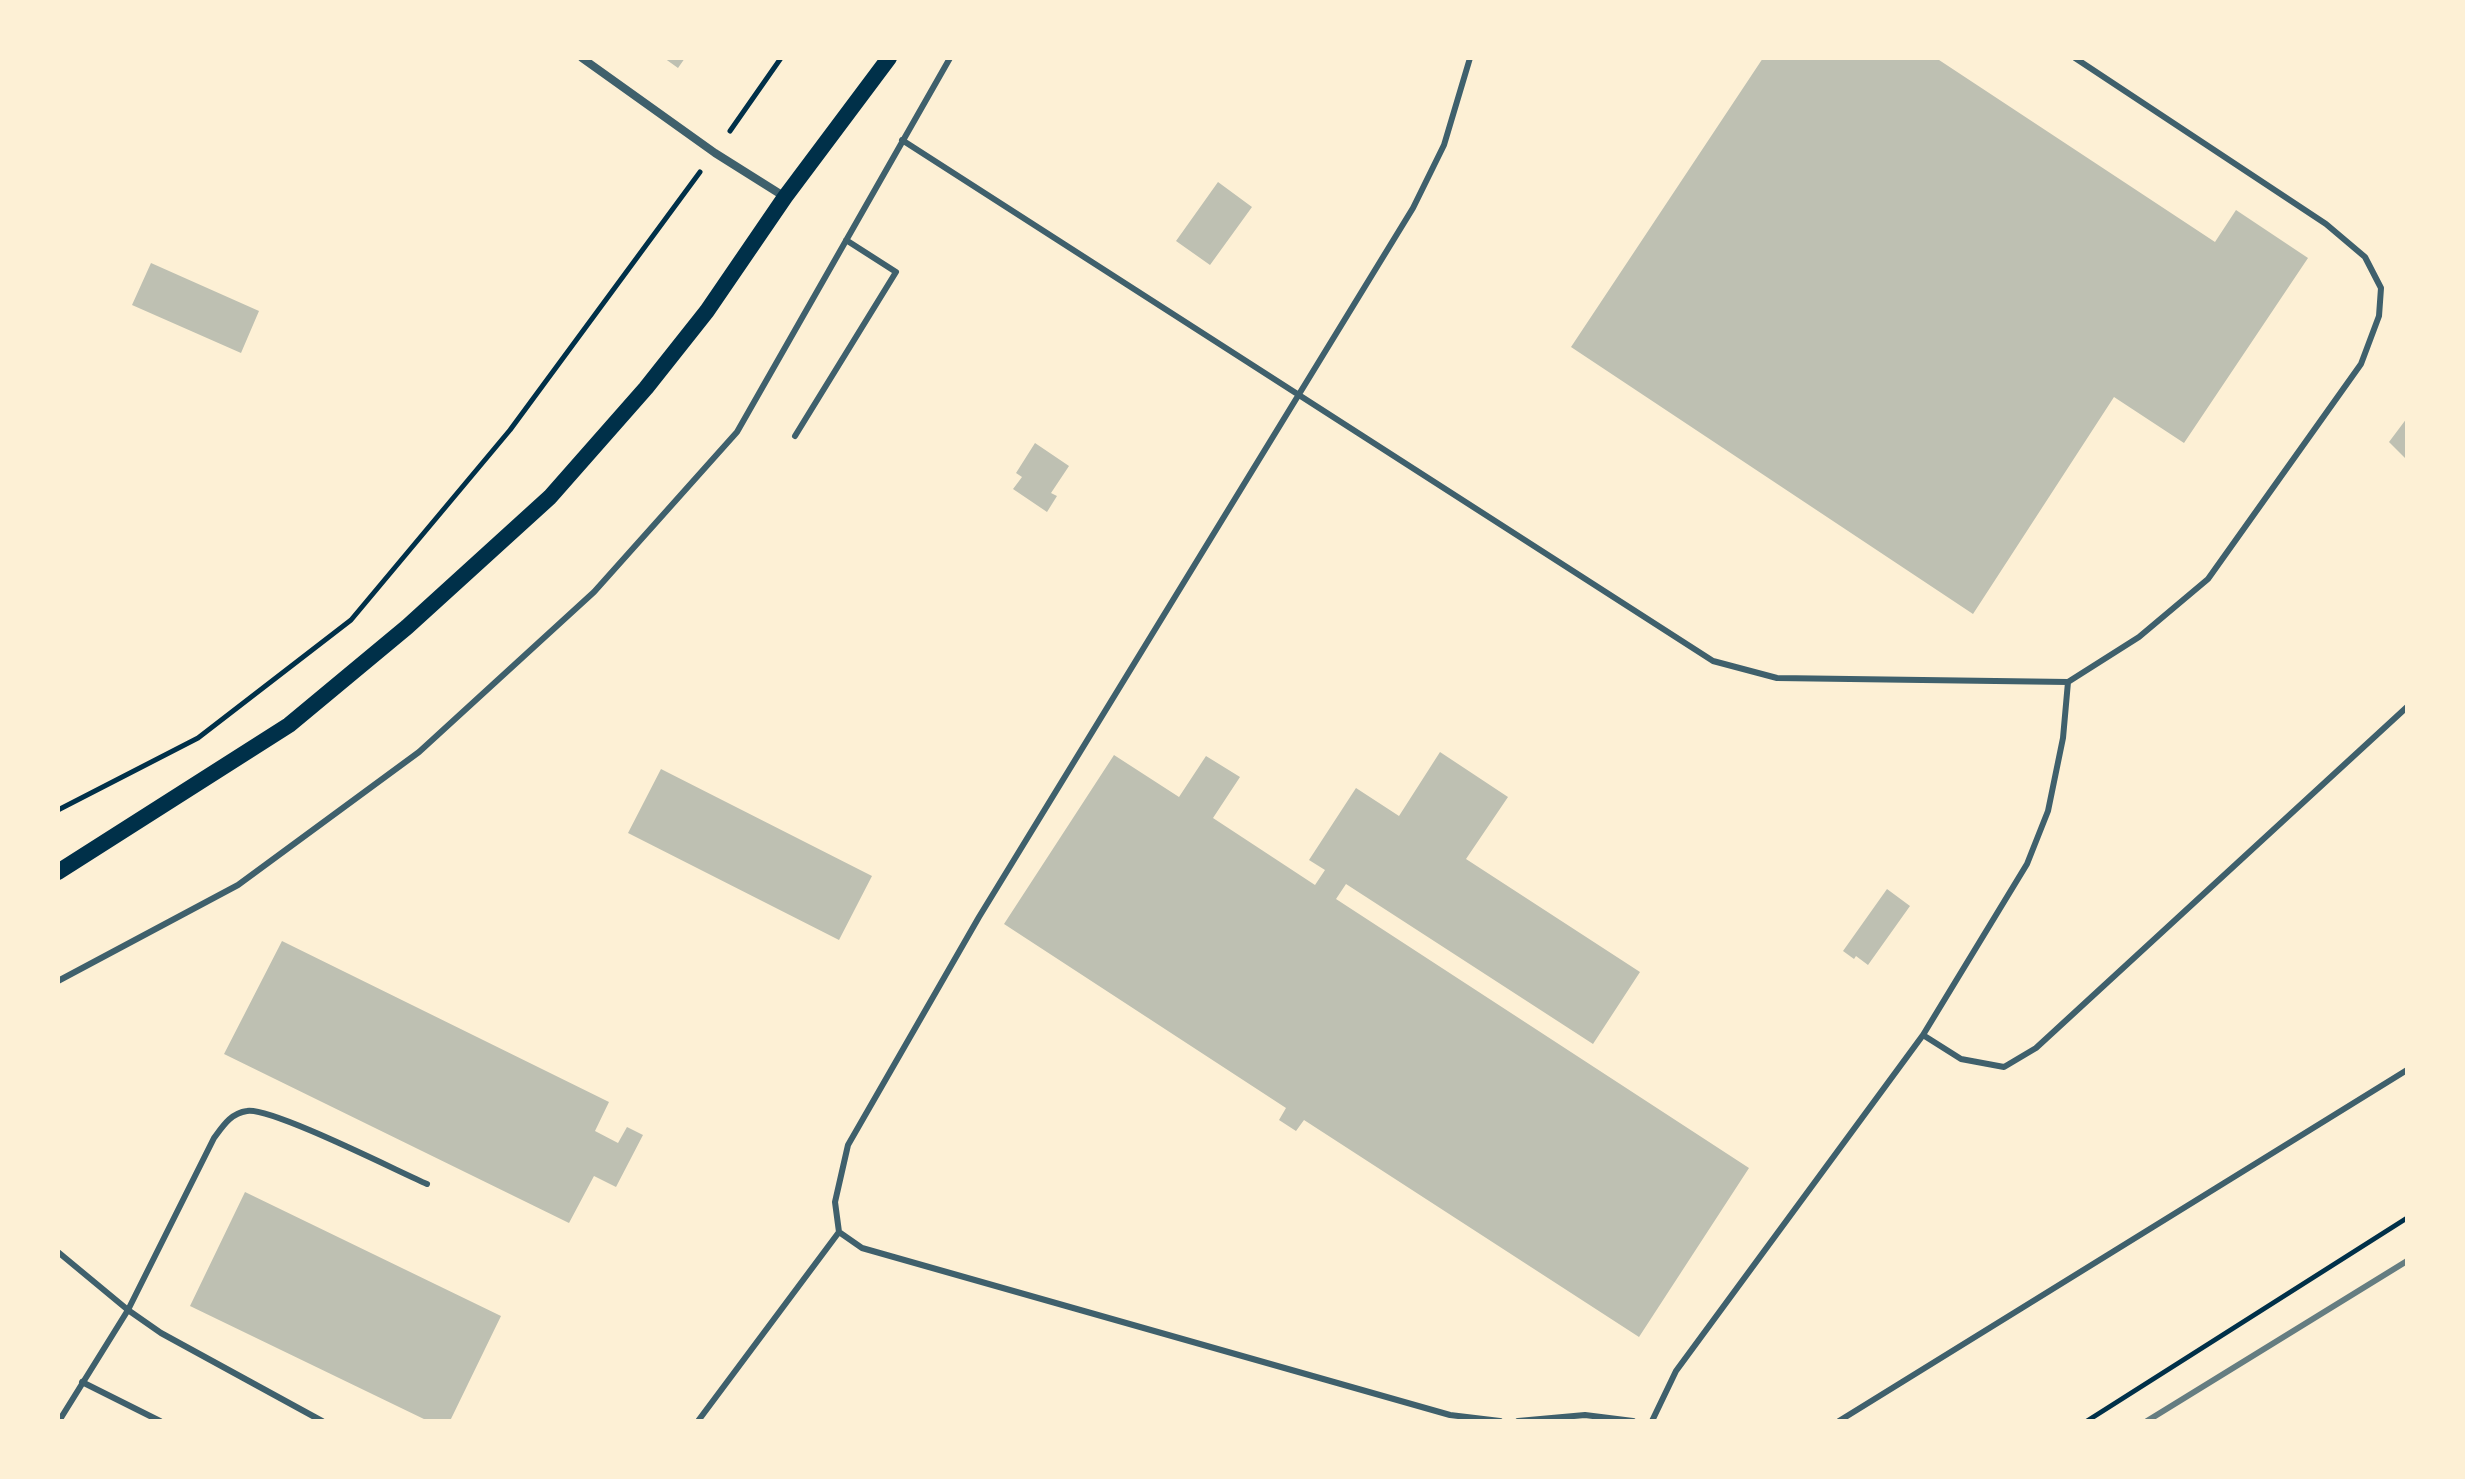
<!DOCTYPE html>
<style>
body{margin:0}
#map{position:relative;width:2465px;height:1479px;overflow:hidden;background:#fdf0d5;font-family:Signika,sans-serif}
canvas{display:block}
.frame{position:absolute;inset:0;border:60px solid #fdf0d5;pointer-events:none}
</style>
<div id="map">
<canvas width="2465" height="1479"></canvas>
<div class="frame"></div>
</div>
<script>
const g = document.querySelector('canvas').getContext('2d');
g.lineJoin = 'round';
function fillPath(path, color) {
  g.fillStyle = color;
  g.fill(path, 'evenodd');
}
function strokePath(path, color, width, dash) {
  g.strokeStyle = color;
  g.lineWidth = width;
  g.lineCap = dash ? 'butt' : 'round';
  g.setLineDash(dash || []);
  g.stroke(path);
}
fillPath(new Path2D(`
 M 664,58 L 685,58 L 678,68 Z
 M 1763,58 L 1936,58 L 2215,242 L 2236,210 L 2308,258 L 2184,443 L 2114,397 L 1973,614 L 1571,347 Z
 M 1218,182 L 1252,207 L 1210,265 L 1176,241 Z
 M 151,263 L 259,311 L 241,353 L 132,305 Z
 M 2407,418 L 2407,460 L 2389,442 Z
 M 1035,443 L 1069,466 L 1051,493 L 1057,496 L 1047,512 L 1013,489 L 1022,477 L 1016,473 Z
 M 1440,752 L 1508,797 L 1466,859 L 1640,972 L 1593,1044 L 1346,884 L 1336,899 L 1749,1168 L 1639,1337 L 1304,1120 L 1296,1131 L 1279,1120 L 1286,1108 L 1004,924 L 1114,755 L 1179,797 L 1206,756 L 1240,777 L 1213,818 L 1315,885 L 1325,870 L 1309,860 L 1356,788 L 1399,816 Z
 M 661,769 L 872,876 L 839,940 L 628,833 Z
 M 1887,889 L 1910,906 L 1868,965 L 1856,956 L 1854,959 L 1843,951 Z
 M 282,941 L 609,1102 L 595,1131 L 618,1143 L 627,1127 L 643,1135 L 616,1187 L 594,1176 L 569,1223 L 224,1054 Z
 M 245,1192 L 501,1316 L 450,1421 L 428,1421 L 190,1306 Z`), '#bec0b2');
strokePath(new Path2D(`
 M 730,131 L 781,58
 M 58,810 L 198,738 L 351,620 L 510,430 L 700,172
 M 2087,1421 L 2407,1218`), '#003049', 5);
strokePath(new Path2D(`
 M 1470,58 L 1444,145 L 1413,208 L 979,917 L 848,1145 L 835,1202 L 839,1232 L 862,1248 L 1450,1415 L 1500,1421
 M 902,140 L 1713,661 L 1777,678 L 2068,682 L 2139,637 L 2208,579 L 2361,364 L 2379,316 L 2381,288 L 2365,257 L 2326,224 L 2075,58
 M 795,436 L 896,272 L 846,240
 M 58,981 L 238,885 L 419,752 L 594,592 L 737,432 L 950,58
 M 1923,1035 L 2027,864 L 2048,811 L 2063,738 L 2068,682
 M 58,1252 L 128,1310 L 161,1333 L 322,1421
 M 82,1382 L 160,1421
 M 59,1421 L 128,1310 L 214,1138 C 223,1126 231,1113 247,1111 C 271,1107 397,1171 427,1184
 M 698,1421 L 839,1232
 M 1518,1421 L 1585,1415 L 1633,1421
 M 1652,1421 L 1676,1371 L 1923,1035 L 1961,1059 L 2004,1067 L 2036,1048 L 2407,707
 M 1839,1421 L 2407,1070`), '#3f606c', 6);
strokePath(new Path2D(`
 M 582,58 L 715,153 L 785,197`), '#3f606c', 8);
strokePath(new Path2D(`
 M 58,872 L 289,725 L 407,627 L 550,497 L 646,388 L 707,311 L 785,197 L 889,58`), '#003049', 16);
strokePath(new Path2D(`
 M 2147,1421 L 2407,1261`), '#657d81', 6);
</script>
